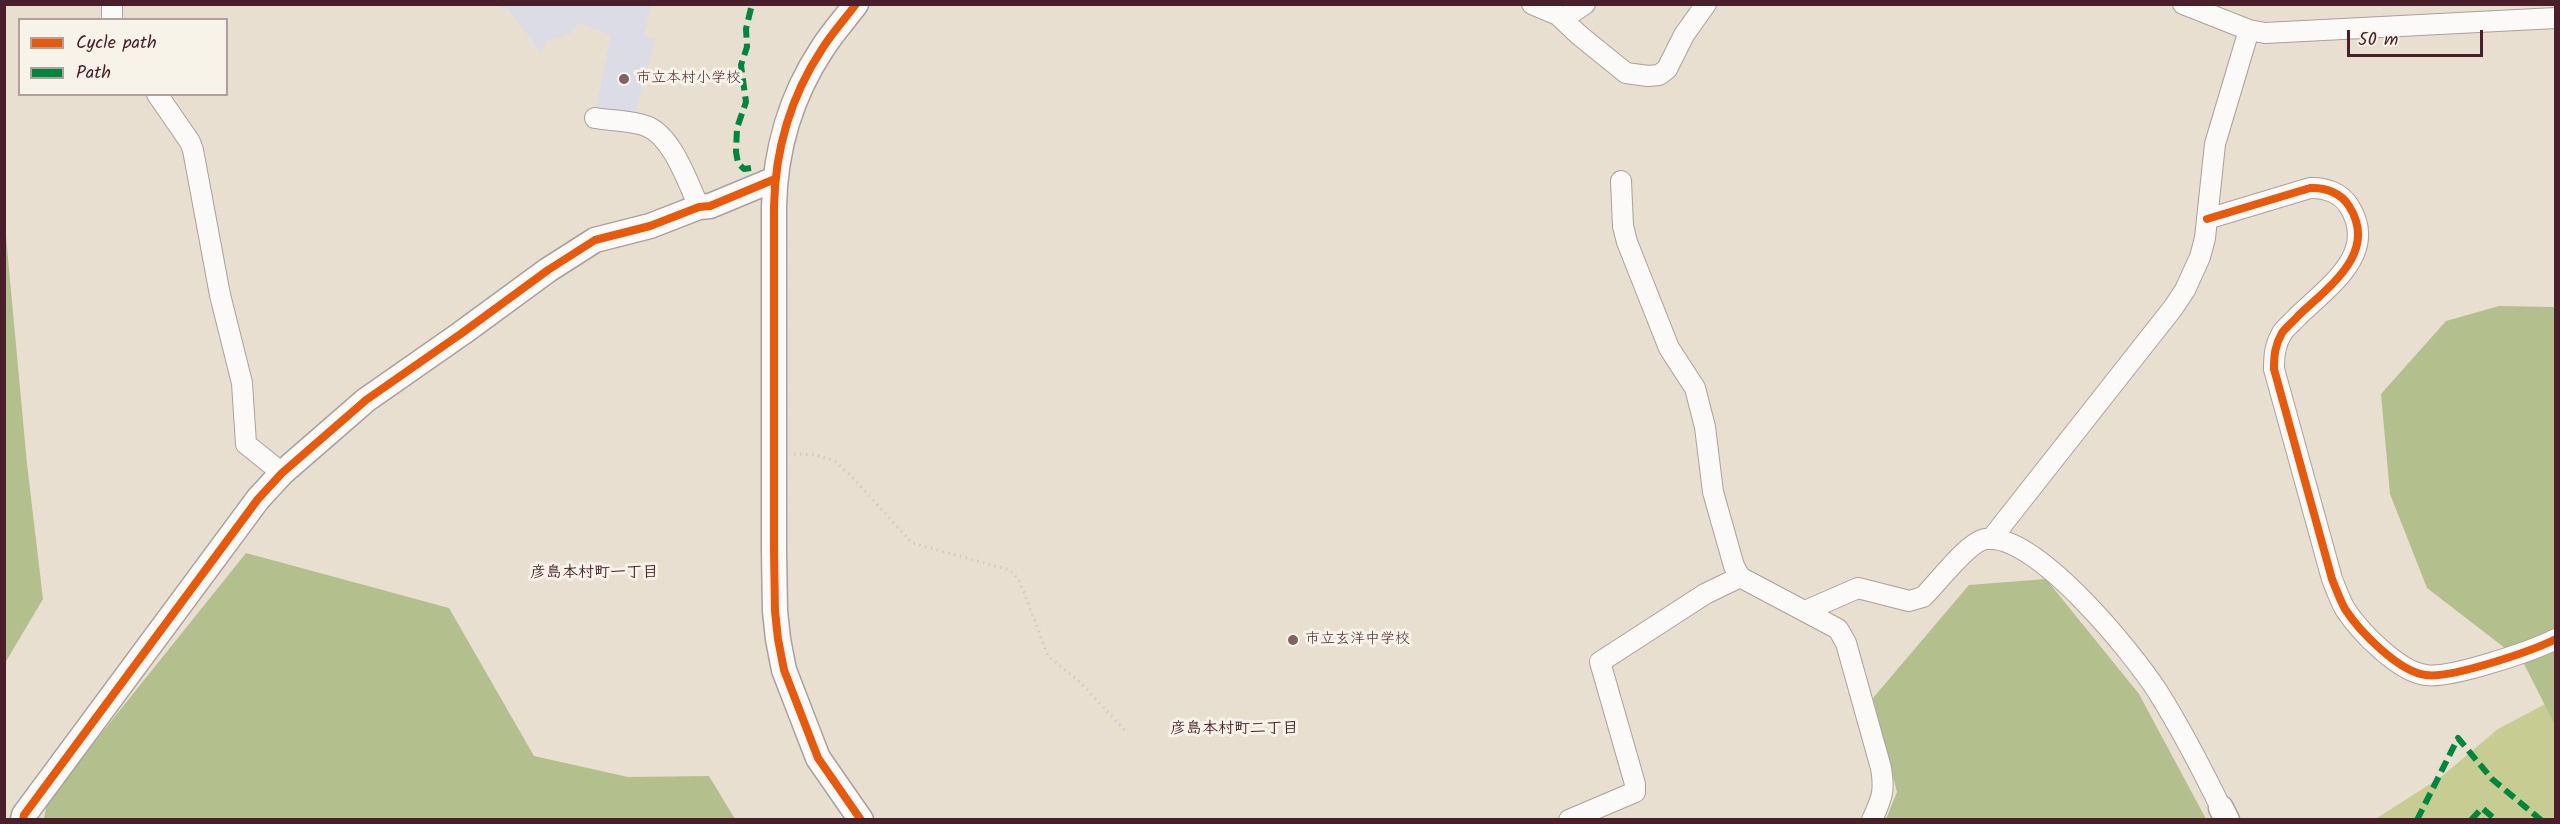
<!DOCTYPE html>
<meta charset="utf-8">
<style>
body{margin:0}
#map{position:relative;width:2560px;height:824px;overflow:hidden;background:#e8dfd0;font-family:Kalam,sans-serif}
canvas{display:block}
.frame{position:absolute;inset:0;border:6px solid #4a1f2b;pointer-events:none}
.legend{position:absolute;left:18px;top:18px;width:210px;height:78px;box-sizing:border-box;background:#f7f3e8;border:2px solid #b29e9c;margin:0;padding:8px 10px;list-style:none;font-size:18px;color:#4a1f2b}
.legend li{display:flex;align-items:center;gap:12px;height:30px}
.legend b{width:30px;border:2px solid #b29e9c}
.scale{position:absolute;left:2347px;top:30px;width:136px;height:27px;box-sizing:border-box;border:3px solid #4a1f2b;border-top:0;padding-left:8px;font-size:18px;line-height:21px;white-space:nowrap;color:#4a1f2b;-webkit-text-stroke:4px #f7f3e8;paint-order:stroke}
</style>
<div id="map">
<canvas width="2560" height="824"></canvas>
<div class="frame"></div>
<ul class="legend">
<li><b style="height:8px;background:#e8590c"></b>Cycle path</li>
<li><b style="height:8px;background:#00873e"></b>Path</li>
</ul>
<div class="scale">50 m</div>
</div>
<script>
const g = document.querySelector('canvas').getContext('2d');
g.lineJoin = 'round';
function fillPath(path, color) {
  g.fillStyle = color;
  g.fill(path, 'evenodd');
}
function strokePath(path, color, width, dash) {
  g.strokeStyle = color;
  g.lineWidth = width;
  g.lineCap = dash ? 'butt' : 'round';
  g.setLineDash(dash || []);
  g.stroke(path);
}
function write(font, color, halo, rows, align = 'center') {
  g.font = font + ' Kalam,"Klee One",sans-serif';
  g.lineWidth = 6;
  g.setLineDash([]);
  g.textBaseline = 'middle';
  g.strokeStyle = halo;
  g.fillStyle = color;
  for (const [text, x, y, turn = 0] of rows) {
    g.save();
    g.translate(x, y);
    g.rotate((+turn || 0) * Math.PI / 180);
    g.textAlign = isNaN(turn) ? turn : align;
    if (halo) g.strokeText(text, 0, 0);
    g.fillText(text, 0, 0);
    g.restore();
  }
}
fillPath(new Path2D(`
 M 495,5 L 651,5 L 644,36 L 655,40 L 634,118 L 595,113 L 611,35 L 580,23 L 571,33 L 546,42 L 542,54 L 508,9 Z`), '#dcdce7');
fillPath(new Path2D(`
 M 2555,699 L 2555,819 L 2374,820 L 2441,777 L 2498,729 Z`), '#c6cc92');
fillPath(new Path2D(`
 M 5,226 L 27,464 L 43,599 L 5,663 Z
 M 2499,306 L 2555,307 L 2555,725 L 2523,662 L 2427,588 L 2390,494 L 2381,394 L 2446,321 Z
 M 246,553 L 449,608 L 534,756 L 628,777 L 709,776 L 735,819 L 44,820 L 47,801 Z
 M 2046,579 L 2139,694 L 2206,819 L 1886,819 L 1897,792 L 1873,698 L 1969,585 Z`), '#b3bf8d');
const minor = new Path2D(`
 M 112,4 L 112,20
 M 1532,4 L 1558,15 L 1579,35 L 1626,73 L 1648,76 L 1659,75 L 1667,69 L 1684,35 L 1706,4
 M 2183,4 L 2249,30 L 2265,33 L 2556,18
 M 1563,19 L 1585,4
 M 157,94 L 190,142 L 193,150 L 220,295 L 242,383 L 246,444 L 282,473
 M 595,118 C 611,121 631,120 646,126 C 672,135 688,183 699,207
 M 1621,181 L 1623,226 L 1627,242 L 1669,348 L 1695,388 L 1705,427 L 1713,492 L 1734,566 L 1740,577 L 1838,629 L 1846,643 L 1881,768 C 1885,791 1882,798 1872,820
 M 2207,219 L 2310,188 C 2325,187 2341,193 2349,206 C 2379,253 2328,287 2298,316 C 2293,322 2286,327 2282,333 C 2275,345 2274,355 2274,369 L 2332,579 C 2336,589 2340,600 2345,609 C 2360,632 2399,672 2426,675 C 2450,679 2532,651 2556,639
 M 1991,539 L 2173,308 L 2185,290 L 2200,257 L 2205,238 L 2215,144 L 2249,30
 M 1805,611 L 1858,588 L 1909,601 L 1923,597 C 1937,584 1968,541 1986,539 C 2035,532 2133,653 2158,692 C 2181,729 2202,769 2221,808
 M 1569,820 L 1635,792 L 1635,784 L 1600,662 L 1705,594 L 1740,577`);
const tertiary = new Path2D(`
 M 856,4 C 845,19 832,33 822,49 C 791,96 775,151 774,207 L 774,551 L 775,611 L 778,639 L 784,670 L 818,758 L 861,820
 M 2221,808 L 2227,820
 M 23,820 L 24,815 L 258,499 L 282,473 L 366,400 L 462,333 L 548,270 L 595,240 L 650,226 L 699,207 L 710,206 L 775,179`);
strokePath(minor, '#aba09a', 22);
strokePath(tertiary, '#aba09a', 27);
strokePath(new Path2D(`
 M 794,454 L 816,455 L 835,461 L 855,480 L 912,543 L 1010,570 L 1020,582 L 1048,656 L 1081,683 L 1127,733`), '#cec9c7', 3, [1.5, 4.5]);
strokePath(minor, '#fcfaf8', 20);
strokePath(tertiary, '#fcfaf8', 24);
strokePath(new Path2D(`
 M 751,168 L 744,169 L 738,163 L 736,152 L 737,128 L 746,102 L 741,65 L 747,47 L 746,29 L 752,4
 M 2417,820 L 2458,738 L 2492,779 L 2541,820
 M 2471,820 L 2482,808 L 2496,820`), '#00873e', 6, [12, 6]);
strokePath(new Path2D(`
 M 856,4 C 845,19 832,33 822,49 C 791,96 775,151 774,207 L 774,551 L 775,611 L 778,639 L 784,670 L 818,758 L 861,820
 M 2207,219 L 2310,188 C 2325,187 2341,193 2349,206 C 2379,253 2328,287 2298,316 C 2293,322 2286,327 2282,333 C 2275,345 2274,355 2274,369 L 2332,579 C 2336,589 2340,600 2345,609 C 2360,632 2399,672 2426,675 C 2450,679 2532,651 2556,639
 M 23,820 L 24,815 L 258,499 L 282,473 L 366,400 L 462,333 L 548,270 L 595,240 L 650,226 L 699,207 L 710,206 L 775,179`), '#e8590c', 8);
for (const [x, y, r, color] of [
 [624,79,6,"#816265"],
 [1293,640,6,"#816265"]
]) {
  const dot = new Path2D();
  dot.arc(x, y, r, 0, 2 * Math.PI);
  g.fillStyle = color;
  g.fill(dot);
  strokePath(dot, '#f7f3e8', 2);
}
write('15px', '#4a1f2b', '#f7f3e8', [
 ["市立本村小学校",636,79],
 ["市立玄洋中学校",1305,640]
], 'left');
write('bold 16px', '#4a1f2b', '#f7f3e8', [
 ["彦島本村町一丁目",594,574],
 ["彦島本村町二丁目",1234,730]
]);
</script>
